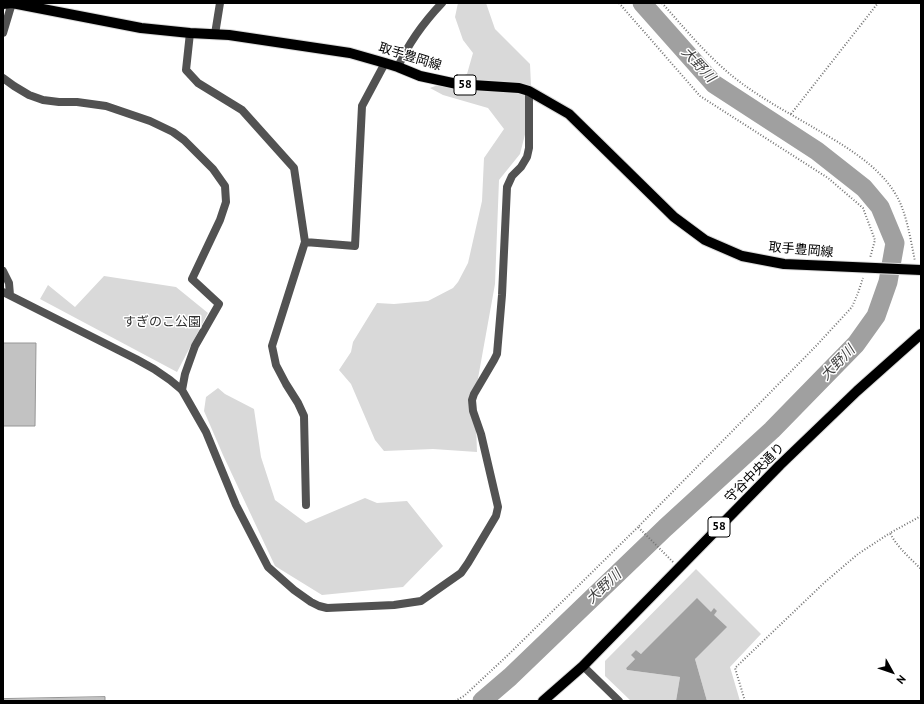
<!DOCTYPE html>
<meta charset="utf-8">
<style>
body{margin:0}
#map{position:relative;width:924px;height:704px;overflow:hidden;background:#fff;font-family:"PT Sans",sans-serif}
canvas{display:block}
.frame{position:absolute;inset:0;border:4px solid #000;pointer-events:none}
.north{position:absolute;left:872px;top:652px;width:40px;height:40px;-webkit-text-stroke:3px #fff;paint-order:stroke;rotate:130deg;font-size:11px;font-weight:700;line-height:16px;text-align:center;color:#000}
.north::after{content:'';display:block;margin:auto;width:14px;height:18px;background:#000;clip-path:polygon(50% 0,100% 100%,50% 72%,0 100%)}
</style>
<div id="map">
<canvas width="924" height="704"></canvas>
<div class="frame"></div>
<div class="north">N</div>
</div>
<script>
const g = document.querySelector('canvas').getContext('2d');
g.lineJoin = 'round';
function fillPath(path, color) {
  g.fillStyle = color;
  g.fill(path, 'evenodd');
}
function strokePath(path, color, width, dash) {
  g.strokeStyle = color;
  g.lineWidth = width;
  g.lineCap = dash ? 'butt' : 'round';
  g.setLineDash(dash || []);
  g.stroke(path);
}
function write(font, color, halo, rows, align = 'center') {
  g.font = font + ' "PT Sans","Noto Sans JP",sans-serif';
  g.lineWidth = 3;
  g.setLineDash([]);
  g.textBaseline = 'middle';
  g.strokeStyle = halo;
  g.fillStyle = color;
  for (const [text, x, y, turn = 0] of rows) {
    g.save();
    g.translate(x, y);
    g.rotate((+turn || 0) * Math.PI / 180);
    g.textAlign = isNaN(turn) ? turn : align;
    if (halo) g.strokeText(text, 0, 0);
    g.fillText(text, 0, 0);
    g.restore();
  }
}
fillPath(new Path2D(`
 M 458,3 L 486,3 L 495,29 L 530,64 L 532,107 L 520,154 L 499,180 L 495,284 L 475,395 L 477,452 L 433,449 L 384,451 L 375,440 L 351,384 L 339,370 L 351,352 L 353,342 L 377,303 L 394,304 L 428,301 L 453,288 L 458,282 L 468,263 L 482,201 L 484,158 L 504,129 L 488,108 L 443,95 L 430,88 L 467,74 L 473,53 L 463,40 L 455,17 Z
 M 104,276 L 176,287 L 208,313 L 177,372 L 40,299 L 48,285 L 75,307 Z
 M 218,388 L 225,394 L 254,409 L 261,457 L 275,500 L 306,523 L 365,498 L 377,503 L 407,501 L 443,546 L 403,587 L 322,595 L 275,566 L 223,455 L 204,411 L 206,397 Z
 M 696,569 L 761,634 L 730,667 L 740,701 L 707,701 L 695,659 L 714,614 L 717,611 L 712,612 L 641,654 L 636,650 L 635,659 L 626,668 L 627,670 L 680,677 L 676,701 L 631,701 L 605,676 L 605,661 Z`), '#d9d9d9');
fillPath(new Path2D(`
 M 697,598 L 711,612 L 714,608 L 717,611 L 714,615 L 727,627 L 695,659 L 707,701 L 676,701 L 680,677 L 627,670 L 626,668 L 635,659 L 631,655 L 636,650 L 641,654 Z`), '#a0a0a0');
strokePath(new Path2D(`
 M 482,701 L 510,677 L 665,528 L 772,430 L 856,344 L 876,316 L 888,282 L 895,243 L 880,207 L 864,188 L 817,151 L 714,84 L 642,3`), '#a0a0a0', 19);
const building = new Path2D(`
 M 3,343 L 36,343 L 35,426 L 3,426 Z
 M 105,697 L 105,701 L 3,701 L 3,699 Z`);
fillPath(building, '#c2c2c2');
strokePath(building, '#969696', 1);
const primary = new Path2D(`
 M 3,4 L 12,3 L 141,28 L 190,33 L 229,35 L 350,53 L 385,63 L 398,67 L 420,76 L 457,84 L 519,88 L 529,91 L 569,114 L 674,217 L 705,240 L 742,256 L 784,264 L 921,270
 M 543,701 L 583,666 L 780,465 L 857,391 L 921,334`);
strokePath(primary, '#dbdbdb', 12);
strokePath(new Path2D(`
 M 619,3 L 700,96 L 828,178 L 863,208 L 875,240 L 870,258
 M 662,3 C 688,32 712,62 744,85 C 765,100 788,113 811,126 C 843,145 886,168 901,205 C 908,222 911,242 915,261
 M 791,114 L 878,3
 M 921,516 L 890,533 C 897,547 910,558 921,569
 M 673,562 L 638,527 L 816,346 L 852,307 L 858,293 L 863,278
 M 455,701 L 464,696 L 508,655 L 638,527
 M 745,701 L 735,668 L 825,582 L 858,554 L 890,533`), '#747474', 2, [1, 2]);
strokePath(new Path2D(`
 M 3,33 L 12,3
 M 190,33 L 186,70 L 198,83 L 242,110 L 294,168 L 305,242 L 272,346 L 276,365 L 286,384 L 298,403 L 304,416 L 306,505
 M 215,34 L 220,3
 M 398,67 C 408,44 425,21 442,3
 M 3,78 L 14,86 L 29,95 L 43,100 L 59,102 L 77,102 L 106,106 L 150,121 L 173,132 L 184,140 L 213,169 L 225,186 L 226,202 L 220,220 L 192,279 L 219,304 L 195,346 L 185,374 L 182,390
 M 305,242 L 355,246 L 362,106 L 385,63
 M 3,271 L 9,283 L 10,295
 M 3,292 L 136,359 L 154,369 L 170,380 L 182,390 L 206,432 L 236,505 L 268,567 L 294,590 L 311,602 L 319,606 L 327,608 L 394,605 L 421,601 L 461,573 L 468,563 L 496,516 L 498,507 L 481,434 L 473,411 L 472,400 L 474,394 L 494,360 L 497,354 L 502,295 L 507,187 L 512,176 L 521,167 L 527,157 L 529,148 L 529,91
 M 583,666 L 619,701`), '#525252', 8);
strokePath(primary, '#000', 10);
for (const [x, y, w] of [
 [465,85,22],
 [719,527,22]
]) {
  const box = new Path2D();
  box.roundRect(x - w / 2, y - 10, w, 20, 3);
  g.fillStyle = '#fff';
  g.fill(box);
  strokePath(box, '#000', 1);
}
write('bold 12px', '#000', null, [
 ["58",465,85],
 ["58",719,527]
]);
write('13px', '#000', '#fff', [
 ["取手豊岡線",410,57,17],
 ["取手豊岡線",801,250,5],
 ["守谷中央通り",755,473,-45]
]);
write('13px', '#303030', '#fff', [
 ["すぎのこ公園",162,322]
]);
write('italic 14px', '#414141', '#fff', [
 ["大野川",698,65,47],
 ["大野川",838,363,-46],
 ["大野川",604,587,-43]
]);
</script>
